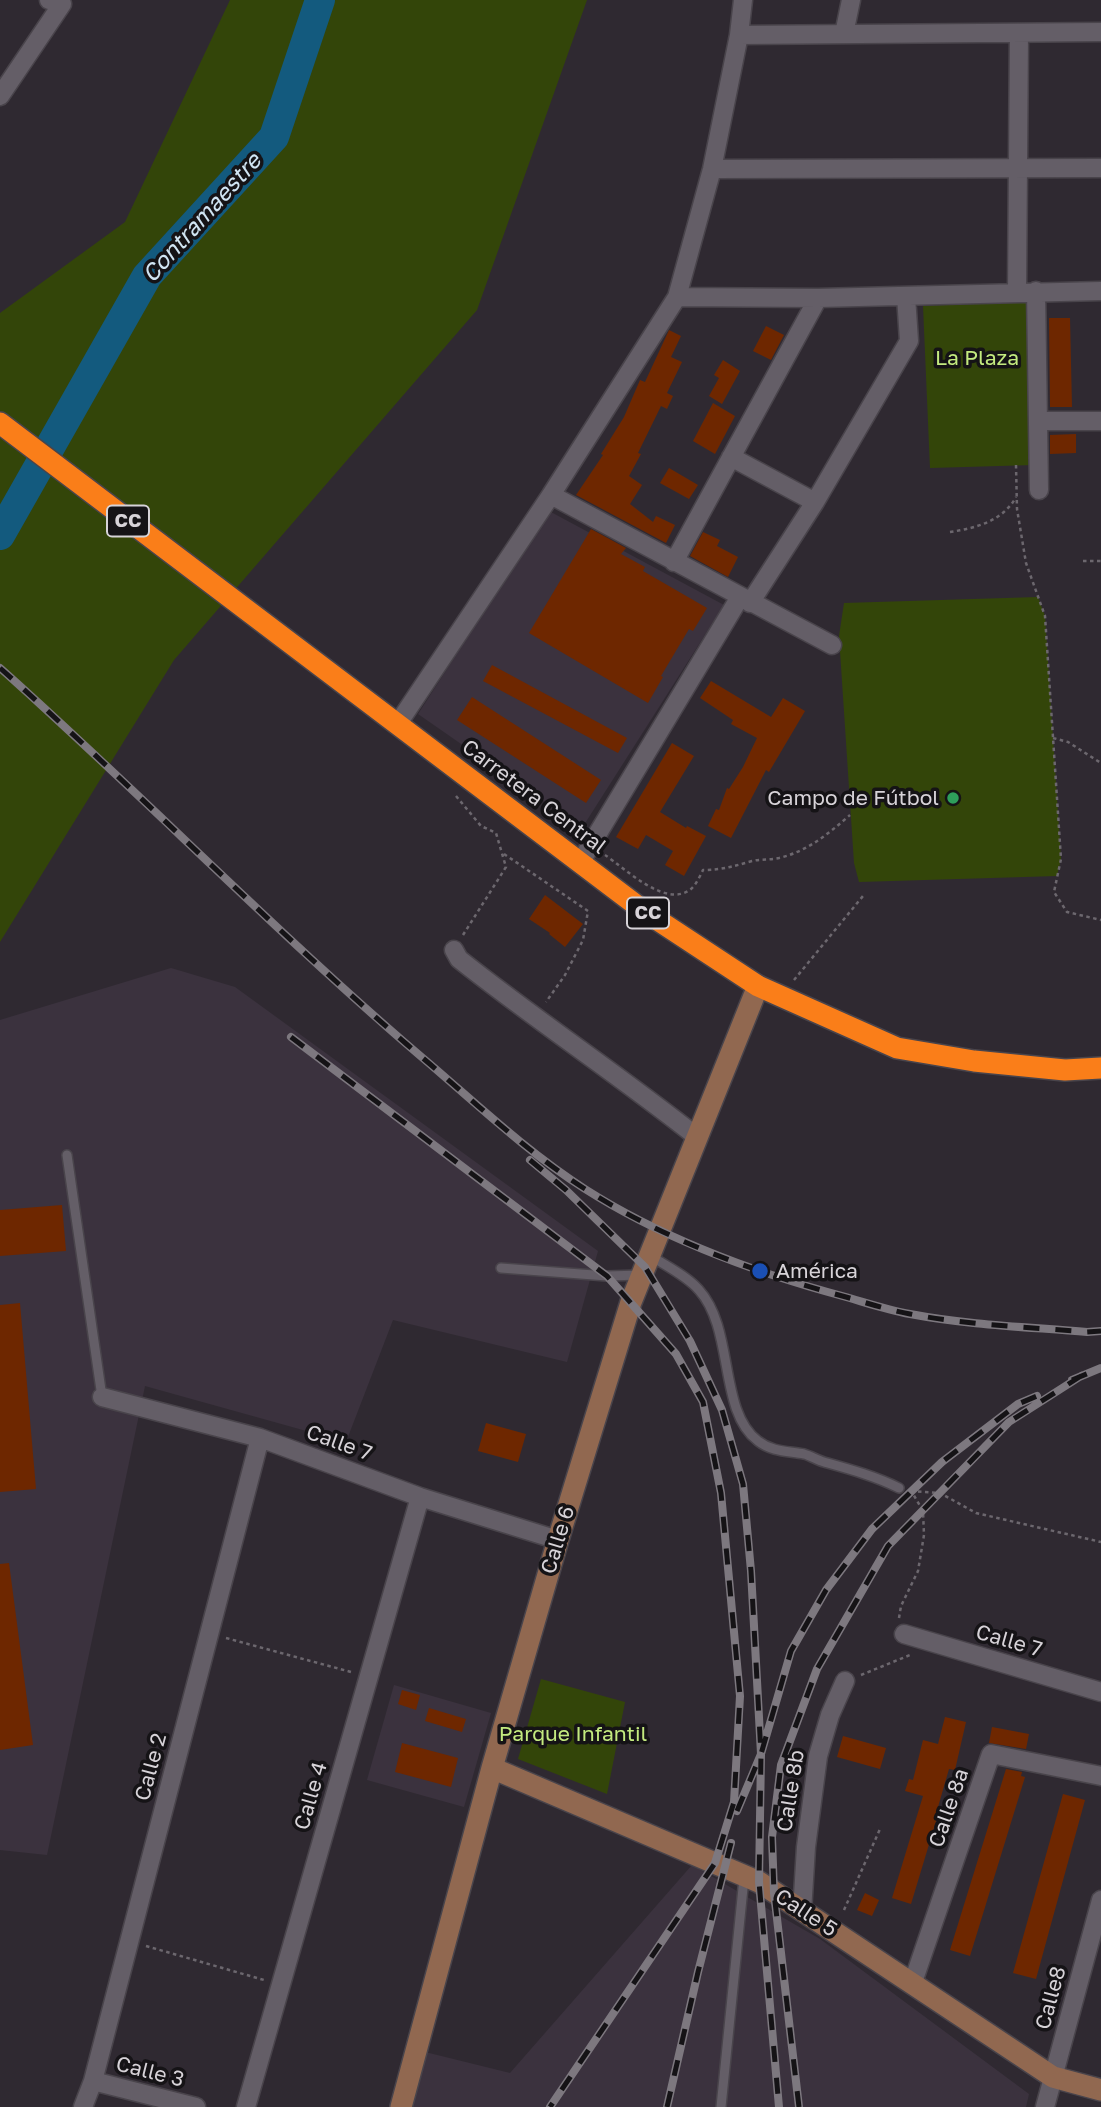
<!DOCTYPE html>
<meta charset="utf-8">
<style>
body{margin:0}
canvas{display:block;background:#2f2931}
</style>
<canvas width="1101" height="2107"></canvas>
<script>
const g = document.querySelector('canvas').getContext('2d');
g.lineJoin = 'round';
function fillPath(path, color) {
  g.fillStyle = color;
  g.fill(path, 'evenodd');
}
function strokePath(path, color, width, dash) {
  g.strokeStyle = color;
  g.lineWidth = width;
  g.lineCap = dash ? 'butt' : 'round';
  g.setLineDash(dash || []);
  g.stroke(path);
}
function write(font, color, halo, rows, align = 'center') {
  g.font = font + ' "Golos Text",sans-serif';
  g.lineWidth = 7;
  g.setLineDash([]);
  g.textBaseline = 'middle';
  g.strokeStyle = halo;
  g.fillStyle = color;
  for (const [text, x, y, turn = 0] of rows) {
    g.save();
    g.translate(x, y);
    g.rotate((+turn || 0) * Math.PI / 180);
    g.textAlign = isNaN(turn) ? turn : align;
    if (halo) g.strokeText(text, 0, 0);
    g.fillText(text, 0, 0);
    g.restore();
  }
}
fillPath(new Path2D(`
 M 549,511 L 724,605 L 582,828 L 418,714 Z
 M 171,968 L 235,987 L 598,1251 L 567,1362 L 393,1320 L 346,1442 L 145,1386 L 47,1855 L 0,1850 L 0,1020 Z
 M 394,1685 L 491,1713 L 464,1807 L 367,1780 Z
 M 692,1865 L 820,1939 L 1029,2094 L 1026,2107 L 406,2107 L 425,2052 L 510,2073 Z`), '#3b323e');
fillPath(new Path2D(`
 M 230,0 L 587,0 L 477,310 L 174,660 L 0,942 L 0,313 L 125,222 Z
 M 1027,302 L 1034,465 L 930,468 L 923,306 Z
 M 1038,597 L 1045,616 L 1061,859 L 1057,876 L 859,882 L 854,863 L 839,636 L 844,603 Z
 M 541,1679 L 625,1702 L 607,1794 L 518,1759 Z`), '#334509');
strokePath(new Path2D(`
 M 0,535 L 147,276 L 274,137 L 320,0`), '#135a7e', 30);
fillPath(new Path2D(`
 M 1049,318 L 1070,318 L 1072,407 L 1050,407 Z
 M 766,326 L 784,335 L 771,360 L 753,351 Z
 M 669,330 L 681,336 L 671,357 L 682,362 L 667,393 L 673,396 L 667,409 L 661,406 L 638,453 L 641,454 L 629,476 L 642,485 L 630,504 L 653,522 L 656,516 L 675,525 L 666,543 L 576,495 L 603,455 L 601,454 L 624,417 L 640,380 L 645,382 Z
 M 723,360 L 740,371 L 722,404 L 709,396 L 719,378 L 714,375 Z
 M 713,403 L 735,416 L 715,454 L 693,441 Z
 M 1076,434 L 1076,453 L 1050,454 L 1050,435 Z
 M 669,468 L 698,485 L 689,499 L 660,483 Z
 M 591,529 L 626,548 L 621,554 L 645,567 L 643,571 L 707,608 L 693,631 L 689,629 L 661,676 L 663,677 L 648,703 L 529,633 Z
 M 703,532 L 720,540 L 717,546 L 738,557 L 728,577 L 690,556 Z
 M 492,665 L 627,738 L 618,753 L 483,681 Z
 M 711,681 L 771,717 L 783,698 L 805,711 L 769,772 L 766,770 L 731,838 L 708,826 L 716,809 L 719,810 L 727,788 L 729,789 L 743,767 L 757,738 L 731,724 L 733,720 L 700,698 Z
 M 472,697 L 601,780 L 586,803 L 457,720 Z
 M 672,743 L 694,756 L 660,812 L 686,828 L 687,826 L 706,836 L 684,876 L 665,865 L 673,851 L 646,835 L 638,849 L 616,837 Z
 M 545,895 L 583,924 L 565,947 L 549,934 L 550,933 L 529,919 Z
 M 62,1205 L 66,1251 L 0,1256 L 0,1210 Z
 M 20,1303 L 36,1489 L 0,1492 L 0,1305 Z
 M 486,1423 L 526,1434 L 518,1462 L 478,1451 Z
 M 9,1563 L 33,1745 L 0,1750 L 0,1564 Z
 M 402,1690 L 420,1695 L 416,1710 L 398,1704 Z
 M 429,1708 L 466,1719 L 462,1732 L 425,1721 Z
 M 945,1717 L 966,1722 L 955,1770 L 949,1769 L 938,1807 L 940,1808 L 911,1904 L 892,1898 L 923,1796 L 905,1791 L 909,1779 L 913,1780 L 923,1740 L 938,1744 Z
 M 992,1727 L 1029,1734 L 1026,1749 L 989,1743 Z
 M 843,1736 L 886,1748 L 880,1769 L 837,1757 Z
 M 402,1743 L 458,1758 L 451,1787 L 395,1772 Z
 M 1006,1769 L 1022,1772 L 1021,1776 L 1025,1777 L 970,1956 L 950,1950 Z
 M 1063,1794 L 1085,1800 L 1036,1979 L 1013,1973 Z
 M 865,1893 L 879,1900 L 872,1916 L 857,1910 Z`), '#6e2700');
const lane = new Path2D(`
 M 67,1155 L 102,1397
 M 651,1256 C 666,1266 687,1276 699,1290 C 735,1330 718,1411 758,1441 C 772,1452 788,1451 804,1454 C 811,1456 817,1460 824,1462 C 849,1469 875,1476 899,1488
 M 501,1268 L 607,1276 L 641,1275
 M 721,2107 L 744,1878`);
const street = new Path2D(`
 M 844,34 L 851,0
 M 739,35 L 1101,32
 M 0,96 L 62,4 L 49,0
 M 712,169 L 1101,168
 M 1036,291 L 1039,490
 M 1017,292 L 1019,33
 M 677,297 L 818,298 L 1101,291
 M 1038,421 L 1101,421
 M 731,457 L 815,502
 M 551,495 L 832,645
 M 674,562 L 818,298
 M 750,603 L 815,502 L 909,341 L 906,296
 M 397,725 L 551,495 L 677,297 L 712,169 L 739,35 L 743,0
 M 580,863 L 740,597
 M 454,950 L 459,959 C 537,1021 619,1075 697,1137
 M 102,1397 L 260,1438 L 420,1497 L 558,1540
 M 904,1634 L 1101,1692
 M 802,1912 L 806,1847 L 818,1756 L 830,1715 L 845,1681
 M 913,1982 L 991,1754 L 1101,1776
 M 93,2081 L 196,2107
 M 83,2107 L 93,2081 L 260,1438
 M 246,2107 L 420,1497
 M 1045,2107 L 1101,1900`);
const secondary = new Path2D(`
 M 492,1768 L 759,1882 L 1053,2077 L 1101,2090
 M 401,2107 L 492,1768 L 558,1540 L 631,1302 L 758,986`);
const highway = new Path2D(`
 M 0,423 L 644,911 L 758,986 L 897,1048 L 974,1061 L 1065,1070 L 1101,1068`);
strokePath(lane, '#49444b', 12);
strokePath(street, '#49444b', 21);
strokePath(secondary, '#49444b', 24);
strokePath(highway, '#49444b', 24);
strokePath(new Path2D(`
 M 1016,465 L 1017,509 L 1026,563 L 1045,616 L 1061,859 L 1054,892 L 1067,912 L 1101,920
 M 950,532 C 976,528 1003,521 1016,497
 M 1083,561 L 1101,561
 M 1053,738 L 1068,742 L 1101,763
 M 456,796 L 481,826 L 496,833 L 506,867 L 463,935
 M 504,854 L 588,911 L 583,940 L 565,975 L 546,1002
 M 605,855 C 626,869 666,909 691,889 C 696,885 700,876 703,870 C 721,870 735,866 752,861 C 761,859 770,860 779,858 C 808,851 828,834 850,815
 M 794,980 L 863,896
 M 911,1491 L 940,1493 L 976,1513 L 1101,1542
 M 899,1618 L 901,1606 L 918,1571 L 924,1535 L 923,1511 L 912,1492
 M 226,1638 L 351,1672
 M 861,1675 L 910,1655
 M 844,1910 L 880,1829
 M 146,1946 L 264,1980`), '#6c676e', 2.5, [3.5, 3.5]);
strokePath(lane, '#645e67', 9);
strokePath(street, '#645e67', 18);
strokePath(secondary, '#916850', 21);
strokePath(highway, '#fa7e19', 21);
const rail = new Path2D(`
 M 0,668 C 146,798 282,939 431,1065 C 481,1108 530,1154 585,1189 C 665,1240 756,1273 846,1297 C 867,1303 888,1310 910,1314 C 968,1325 1028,1327 1087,1332 L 1101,1331
 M 291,1037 L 607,1276 L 676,1354 L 703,1402 L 721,1493 L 740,1696 L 734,1802 L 715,1863 L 550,2107
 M 530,1160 L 566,1190 L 645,1267 L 690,1341 L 722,1410 L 743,1484 L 751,1571 L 761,1754 L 759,1882 L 779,2107
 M 1072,1380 L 1101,1368
 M 737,1811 L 761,1754 L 791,1651 L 826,1590 L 872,1529 L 942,1462 L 1018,1404 L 1037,1396
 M 667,2107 L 698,1972 L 731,1843
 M 799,2107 L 774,1893 L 772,1837 L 781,1765 L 817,1669 L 888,1546 L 1009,1422 L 1081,1376`);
strokePath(rail, '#7d787f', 8);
strokePath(rail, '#151316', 5, [16]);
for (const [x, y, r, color] of [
 [953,798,7,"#2e9e5b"],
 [760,1271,9,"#1a4fb4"]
]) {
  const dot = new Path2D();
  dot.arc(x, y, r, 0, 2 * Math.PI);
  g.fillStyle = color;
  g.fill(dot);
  strokePath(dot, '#151316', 2.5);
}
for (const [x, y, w] of [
 [128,521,42],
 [648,913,42]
]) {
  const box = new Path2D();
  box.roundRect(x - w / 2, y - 15.5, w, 31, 5);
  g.fillStyle = '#151316';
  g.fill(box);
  strokePath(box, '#d7d3d8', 2);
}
write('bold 19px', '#d7d3d8', null, [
 ["CC",128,521],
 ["CC",648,913]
]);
write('21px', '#c3ea7f', '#151316', [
 ["La Plaza",977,358],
 ["Parque Infantil",573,1734]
]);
write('21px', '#d7d3d8', '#151316', [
 ["Carretera Central",534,797,37],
 ["Calle 7",339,1443,20],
 ["Calle 6",558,1540,-73],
 ["Calle 7",1009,1641,16],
 ["Calle 2",151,1767,-75],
 ["Calle 8b",791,1791,-81],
 ["Calle 4",311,1796,-74],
 ["Calle 8a",949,1808,-71],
 ["Calle 5",806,1913,33],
 ["Calle8",1051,1998,-75],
 ["Calle 3",150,2072,14]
]);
write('21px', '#d7d3d8', '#151316', [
 ["Campo de Fútbol",939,798],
 ["América",776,1271,"left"]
], 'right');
write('italic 23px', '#d1e5f3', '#151316', [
 ["Contramaestre",202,218,-48]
]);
</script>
